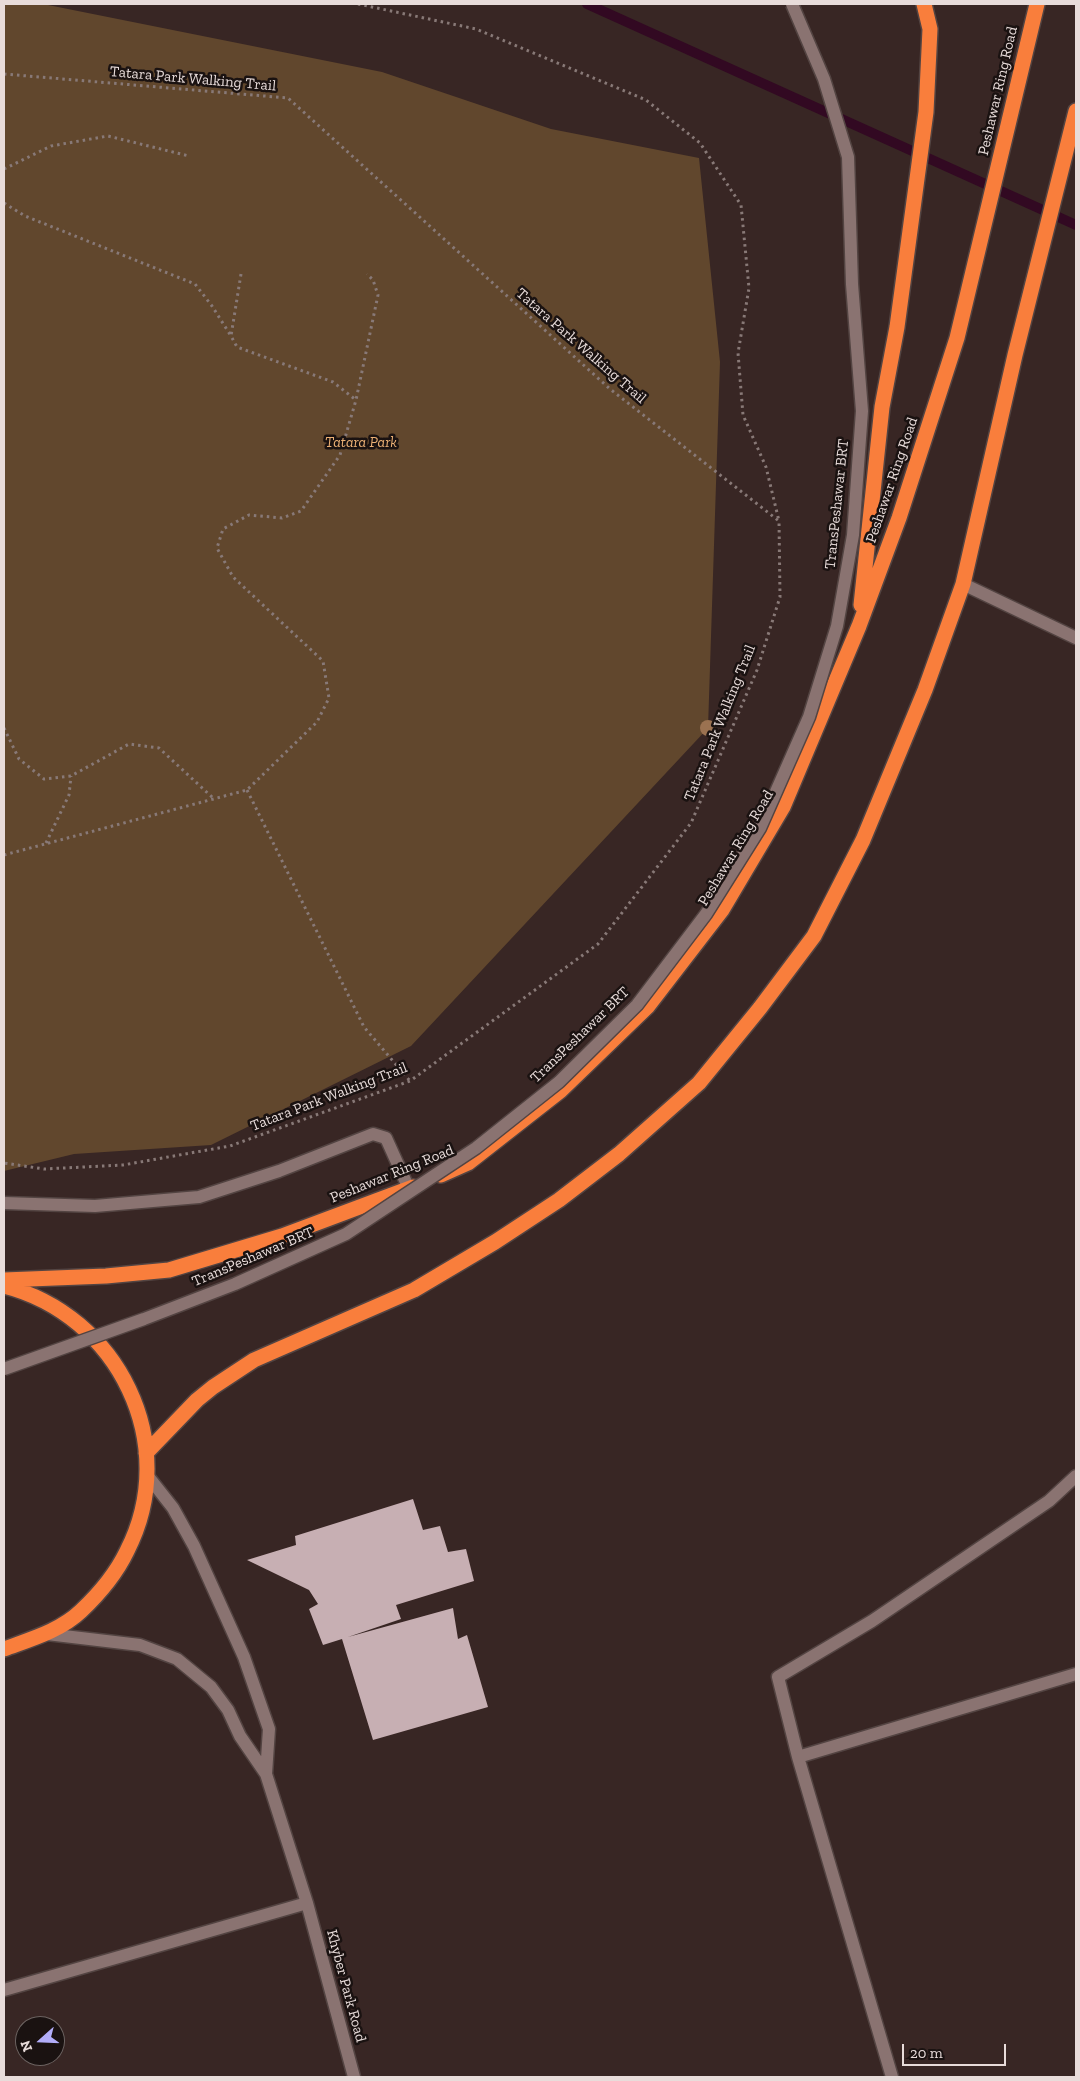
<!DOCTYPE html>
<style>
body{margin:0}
#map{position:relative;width:1080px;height:2081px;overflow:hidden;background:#382624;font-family:"Zilla Slab",serif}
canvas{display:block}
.frame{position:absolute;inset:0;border:5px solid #e8dcda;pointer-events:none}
.north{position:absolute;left:15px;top:2016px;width:50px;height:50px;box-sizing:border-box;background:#1a1211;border:1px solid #6c6361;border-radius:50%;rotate:250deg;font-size:14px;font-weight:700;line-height:20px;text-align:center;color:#e8dcda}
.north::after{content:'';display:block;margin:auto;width:18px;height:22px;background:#b2adf9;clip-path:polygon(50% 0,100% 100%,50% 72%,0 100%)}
.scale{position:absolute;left:902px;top:2044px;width:104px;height:22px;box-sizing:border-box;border:2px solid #e8dcda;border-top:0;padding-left:6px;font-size:15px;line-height:18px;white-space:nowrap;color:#e8dcda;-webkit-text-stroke:4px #1a1211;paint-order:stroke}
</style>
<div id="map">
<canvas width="1080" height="2081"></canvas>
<div class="frame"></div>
<div class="north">N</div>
<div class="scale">20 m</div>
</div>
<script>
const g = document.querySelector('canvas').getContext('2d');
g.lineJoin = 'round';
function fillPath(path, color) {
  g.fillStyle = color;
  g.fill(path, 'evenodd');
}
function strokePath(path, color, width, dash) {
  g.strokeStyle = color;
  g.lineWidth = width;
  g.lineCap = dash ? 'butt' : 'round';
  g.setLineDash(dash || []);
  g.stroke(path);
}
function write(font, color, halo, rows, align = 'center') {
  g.font = font + ' "Zilla Slab",serif';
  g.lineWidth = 5;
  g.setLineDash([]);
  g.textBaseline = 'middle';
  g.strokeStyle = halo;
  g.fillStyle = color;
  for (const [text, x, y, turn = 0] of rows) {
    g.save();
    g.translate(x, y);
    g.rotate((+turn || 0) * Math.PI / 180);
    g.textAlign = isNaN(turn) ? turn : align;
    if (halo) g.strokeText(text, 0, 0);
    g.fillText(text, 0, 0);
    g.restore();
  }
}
fillPath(new Path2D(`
 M 4,4 L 43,4 L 382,72 L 551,129 L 699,158 L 720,362 L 708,728 L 411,1046 L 211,1145 L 74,1154 L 4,1171 Z`), '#61472d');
strokePath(new Path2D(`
 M 587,4 L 1076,225`), '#320922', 10);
fillPath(new Path2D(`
 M 413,1499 L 423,1530 L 440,1526 L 448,1552 L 466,1549 L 474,1581 L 396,1605 L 401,1619 L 348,1637 L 453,1608 L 458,1639 L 467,1635 L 488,1707 L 373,1740 L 342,1639 L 323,1645 L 309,1609 L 318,1604 L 309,1590 L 247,1560 L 296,1545 L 295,1536 Z`), '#c7afb3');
const minor = new Path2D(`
 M 963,584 L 1076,638
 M 4,1203 L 95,1206 L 199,1197 L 279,1171 L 373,1134 L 386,1138 L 409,1189
 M 147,1475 L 173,1508 L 194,1546 L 244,1657 L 269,1729 L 266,1774
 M 47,1634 L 140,1645 L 177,1659 L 211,1687 L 228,1710 L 240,1736 L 266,1774 L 307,1903 L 354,2077
 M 798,1757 L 1076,1674
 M 4,1990 L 307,1903
 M 892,2077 L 798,1757 L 778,1677 L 872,1621 L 1049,1501 L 1076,1476`);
const highway = new Path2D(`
 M 861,605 L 882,407 L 897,327 L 926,112 L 930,29 L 924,4
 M 441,1175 L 468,1163 L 560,1091 L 648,1006 L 722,910 L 783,807 L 859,626 L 899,518 L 957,338 L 1037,4
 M 4,1280 L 106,1276 L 169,1270 L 282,1236 L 413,1187
 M 4,1286 C 118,1315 182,1444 127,1551 C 116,1574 99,1594 81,1611 C 60,1631 31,1639 4,1649
 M 146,1453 L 197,1400 L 213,1387 L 254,1360 L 414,1290 L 495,1242 L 559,1200 L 619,1154 L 699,1083 L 760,1008 L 814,936 L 863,840 L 925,690 L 963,584 L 1015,355 L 1076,111`);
strokePath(minor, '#534442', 15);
strokePath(highway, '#534442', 18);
strokePath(new Path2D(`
 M 358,4 L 476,29 L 646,100 L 700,143 L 741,205 L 749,288 L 738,353 L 743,415 L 766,467 L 779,521
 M 4,74 L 288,98 L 610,389 L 779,521 L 780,597 L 757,670 L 691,823 L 598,944 L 410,1081 L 230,1146 L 123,1165 L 44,1169 L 4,1163
 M 4,169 L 51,146 L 108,136 L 189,156
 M 4,203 L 25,216 L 195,284 L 212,306 L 231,336
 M 241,274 L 231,336 L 237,347 L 333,382 L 356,400
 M 4,728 L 19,759 L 44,779 L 71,776 L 129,744 L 159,748 L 213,798
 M 247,790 L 364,1027 L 410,1081
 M 46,843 L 69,795 L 71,776
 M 4,855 L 247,790 L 317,722 L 329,698 L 323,661 L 233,577 L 217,548 L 223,529 L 249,515 L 282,518 L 301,511 L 340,455 L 356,400 L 378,295 L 373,280 L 367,274`), '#887977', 3, [2.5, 4]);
strokePath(minor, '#8a7371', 12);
strokePath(highway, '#f97e3c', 15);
const minorBridge = new Path2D(`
 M 4,1369 L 144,1319 L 235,1284 L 346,1234 L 476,1148 L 559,1082 L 637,1005 L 706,914 L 760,828 L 809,717 L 837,626 L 853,535 L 862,411 L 852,284 L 848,157 L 824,79 L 792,4`);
strokePath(minorBridge, '#534442', 15, []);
strokePath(minorBridge, '#8a7371', 12);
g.fillStyle = '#9b7251';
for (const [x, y] of [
 [708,728]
]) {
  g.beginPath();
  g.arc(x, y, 8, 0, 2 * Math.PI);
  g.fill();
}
write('15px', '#e8dcda', '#1a1211', [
 ["Tatara Park Walking Trail",193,79,5],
 ["Peshawar Ring Road",998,91,-77],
 ["Tatara Park Walking Trail",581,346,41],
 ["Peshawar Ring Road",892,480,-71],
 ["TransPeshawar BRT",837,504,-84],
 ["Tatara Park Walking Trail",720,723,-68],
 ["Peshawar Ring Road",736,848,-59],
 ["TransPeshawar BRT",580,1035,-44],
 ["Tatara Park Walking Trail",329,1097,-21],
 ["Peshawar Ring Road",392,1174,-22],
 ["TransPeshawar BRT",253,1257,-23],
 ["Khyber Park Road",346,1986,75]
]);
write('italic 15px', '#ecb175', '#1a1211', [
 ["Tatara Park",361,443]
]);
</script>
